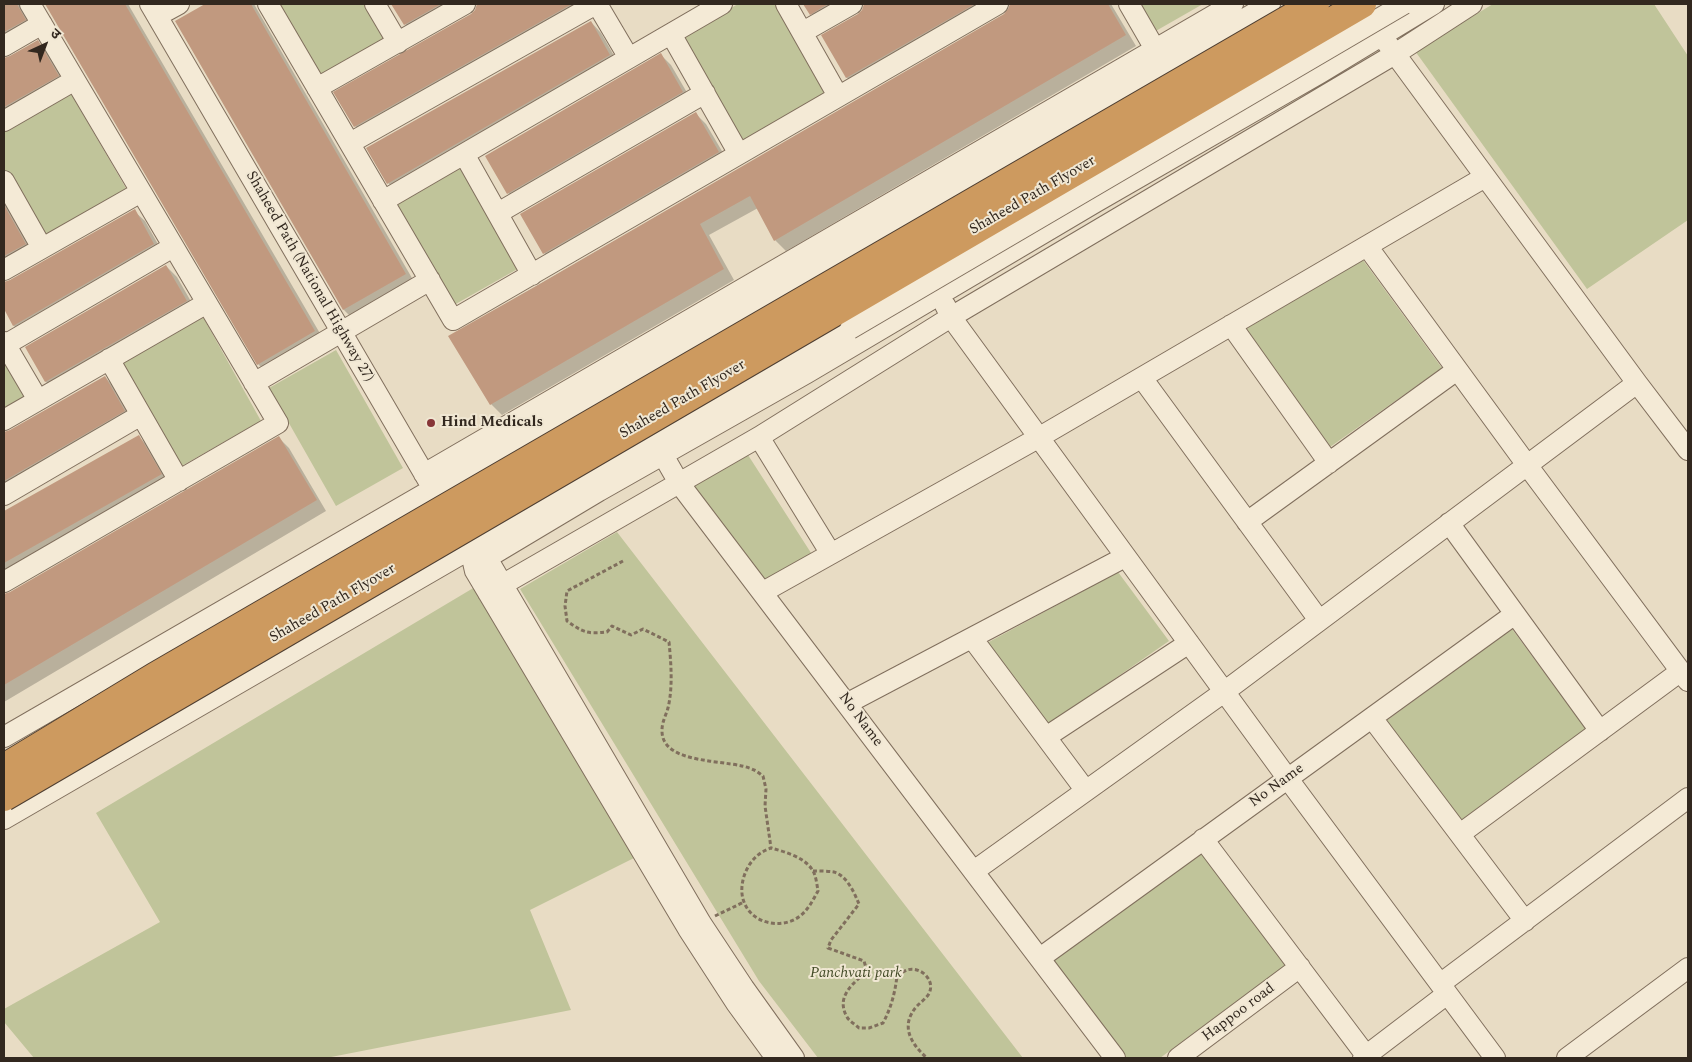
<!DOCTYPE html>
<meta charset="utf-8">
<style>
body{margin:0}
#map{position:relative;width:1692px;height:1062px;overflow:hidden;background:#e8dcc4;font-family:Spectral,"Noto Sans Devanagari",serif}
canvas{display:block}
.frame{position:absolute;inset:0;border:5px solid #32281f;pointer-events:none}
.north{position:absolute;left:20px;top:20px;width:50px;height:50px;-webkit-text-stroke:4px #f0e7d3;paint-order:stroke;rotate:43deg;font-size:14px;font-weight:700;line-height:20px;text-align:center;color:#32281f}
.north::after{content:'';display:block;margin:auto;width:18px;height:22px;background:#32281f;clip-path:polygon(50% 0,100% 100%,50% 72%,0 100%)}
</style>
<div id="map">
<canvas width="1692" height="1062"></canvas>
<div class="frame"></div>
<div class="north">उ</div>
</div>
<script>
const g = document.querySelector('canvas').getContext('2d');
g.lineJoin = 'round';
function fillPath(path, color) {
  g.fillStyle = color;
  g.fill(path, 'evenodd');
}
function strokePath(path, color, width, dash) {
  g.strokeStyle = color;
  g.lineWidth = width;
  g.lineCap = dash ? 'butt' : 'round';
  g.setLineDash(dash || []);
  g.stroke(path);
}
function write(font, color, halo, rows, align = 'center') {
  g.font = font + ' Spectral,serif';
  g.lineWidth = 4;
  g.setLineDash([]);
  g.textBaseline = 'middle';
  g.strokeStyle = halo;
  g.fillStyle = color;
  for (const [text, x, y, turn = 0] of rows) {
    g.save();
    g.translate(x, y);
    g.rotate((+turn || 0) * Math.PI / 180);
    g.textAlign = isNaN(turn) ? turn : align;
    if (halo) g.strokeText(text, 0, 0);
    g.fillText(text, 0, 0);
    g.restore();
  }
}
fillPath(new Path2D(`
 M 277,4 L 364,4 L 385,39 L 320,77 Z
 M 738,4 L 777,4 L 828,92 L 741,141 L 681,37 Z
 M 1138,4 L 1203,4 L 1154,32 Z
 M 1493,4 L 1654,4 L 1688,56 L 1688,220 L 1587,289 L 1415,51 Z
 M 70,92 L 127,190 L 43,238 L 4,170 L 4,130 Z
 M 462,166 L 521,267 L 454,305 L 396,203 Z
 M 1363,260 L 1442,368 L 1330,447 L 1244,330 Z
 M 203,317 L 261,421 L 178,468 L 119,363 Z
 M 336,350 L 403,468 L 336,506 L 269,388 Z
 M 4,357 L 28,399 L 4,413 Z
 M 748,455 L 813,556 L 765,581 L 693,486 Z
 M 617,532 L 1023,1058 L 818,1058 L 759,981 L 520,589 Z
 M 1118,572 L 1169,641 L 1045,727 L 987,643 Z
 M 475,587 L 634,858 L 530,910 L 571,1010 L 326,1058 L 34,1058 L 4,1022 L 4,1009 L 160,922 L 96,813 Z
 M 1512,629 L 1586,729 L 1460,821 L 1386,721 Z
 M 1201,849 L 1286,965 L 1160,1058 L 1122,1058 L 1049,960 Z`), '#c0c49a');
fillPath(new Path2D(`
 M 4,4 L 20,4 L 35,31 L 4,51 Z
 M 47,4 L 128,4 L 325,342 L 269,375 L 258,364 Z
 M 208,4 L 254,4 L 416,285 L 354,320 L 344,310 L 177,22 Z
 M 393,4 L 470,4 L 415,35 L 405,24 Z
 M 478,4 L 583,4 L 365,137 L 355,126 L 472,15 L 477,10 Z
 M 805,4 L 857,4 L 821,24 L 811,14 Z
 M 865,4 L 1004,4 L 858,88 L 847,78 L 823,36 L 859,15 L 864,10 Z
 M 1011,4 L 1111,4 L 1136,46 L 786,251 L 775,240 L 758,208 L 709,235 L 734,280 L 502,415 L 491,404 L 450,336 L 1005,15 L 1009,11 Z
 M 591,22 L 601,33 L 620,66 L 399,194 L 388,183 Z
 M 37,42 L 48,52 L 68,87 L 4,125 L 4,59 Z
 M 661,55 L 671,65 L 693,103 L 519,204 L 508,193 Z
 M 696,114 L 706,124 L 729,163 L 555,264 L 544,253 Z
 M 4,197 L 36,255 L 4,276 Z
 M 134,211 L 145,221 L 164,255 L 25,336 L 14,326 L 4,307 L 4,283 L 10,282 Z
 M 166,266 L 177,277 L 197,312 L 57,392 L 46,382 L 27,347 Z
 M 105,377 L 115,388 L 135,422 L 4,499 L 4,433 L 10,431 Z
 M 139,437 L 150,448 L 171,485 L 4,579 L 4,513 Z
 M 279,438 L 289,448 L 326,511 L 4,702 L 4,597 Z`), '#0003');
fillPath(new Path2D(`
 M 4,4 L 17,4 L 26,20 L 4,32 Z
 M 45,4 L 125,4 L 315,331 L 257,365 Z
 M 205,4 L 251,4 L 406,274 L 343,310 L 175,21 Z
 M 391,4 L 441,4 L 404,25 Z
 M 477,4 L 572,4 L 354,127 L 333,92 L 471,14 L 475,10 Z
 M 803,4 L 828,4 L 810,15 Z
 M 864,4 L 975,4 L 846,78 L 821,35 L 858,14 L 862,10 Z
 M 1010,4 L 1108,4 L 1126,35 L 774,241 L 750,196 L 700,224 L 724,269 L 490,405 L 448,336 L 538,285 L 1004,14 L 1008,9 Z
 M 591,21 L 610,55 L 387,184 L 366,148 Z
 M 38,40 L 59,76 L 4,107 L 4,58 L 10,56 Z
 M 661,53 L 683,92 L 507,194 L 485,156 Z
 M 696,112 L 719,152 L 543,254 L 520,214 Z
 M 4,205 L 26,244 L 4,256 Z
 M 135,209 L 154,244 L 13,326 L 4,309 L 4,282 L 10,280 Z
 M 166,265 L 187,301 L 45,382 L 25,347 Z
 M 105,376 L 125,411 L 4,481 L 4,432 L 10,430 Z
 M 139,435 L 162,474 L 4,563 L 4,511 Z
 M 279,436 L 317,500 L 4,685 L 4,594 L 10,592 Z`), '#c1997f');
const minor = new Path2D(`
 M 150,4 L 433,489 L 470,549 L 475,571 L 688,929 L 736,1003 L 776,1058
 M 268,4 L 453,320 L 998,4
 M 375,4 L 398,43
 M 597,4 L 629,58
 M 786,4 L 838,96
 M 1129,4 L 1155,49
 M 157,16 L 179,4
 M 803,32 L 852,4
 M 671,34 L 739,154
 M 1387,43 L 1637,383 L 1688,450
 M 4,46 L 42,24
 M 317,88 L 465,4
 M 4,121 L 75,80
 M 350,143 L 596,4
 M 464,154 L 532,275
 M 4,181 L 42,248
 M 383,201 L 722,4
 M 498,213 L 705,93
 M 1367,246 L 1527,465 L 1688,681
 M 4,270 L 141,192
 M 945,305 L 951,317 L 1288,779 L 1495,1058
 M 1231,325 L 1329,463
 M 4,342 L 38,400
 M 5,345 L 173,247
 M 109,359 L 179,481
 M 1142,378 L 1319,620
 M 254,383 L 430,280
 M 4,420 L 207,303
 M 759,437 L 831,554
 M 663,455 L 679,483 L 1115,1058
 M 424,474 L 1233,4
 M 4,495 L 141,415
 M 1247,522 L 1457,370
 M 1449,523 L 1600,731
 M 476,552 L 487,558 L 701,923 L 744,988 L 794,1058
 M 487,558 L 599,491 L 807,373 L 1096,202 L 1320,73 L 1434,4
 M 4,582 L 278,423 L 30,4
 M 763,592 L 1038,438 L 1485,177
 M 488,593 L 759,437 L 951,317 L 1395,54 L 1472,4
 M 972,638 L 1086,791
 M 848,703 L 1125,557
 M 1372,718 L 1525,921
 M 4,737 L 810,271 L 1270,4
 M 1046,737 L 1189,643
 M 4,819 L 850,329
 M 1460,834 L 1681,671
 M 1203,839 L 1368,1058
 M 974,871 L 1224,692 L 1637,383
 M 1040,958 L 1515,614
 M 1440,984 L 1688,798
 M 1178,1058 L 1300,967
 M 1363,1058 L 1447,994
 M 1567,1058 L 1688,968`);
strokePath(minor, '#806f5d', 22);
strokePath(new Path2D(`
 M 623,561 L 567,591 L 565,606 L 567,621 C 584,633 587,634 607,632 L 612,626 L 631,635 L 643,629 L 669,642 C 671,663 673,687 668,708 C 666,715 662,722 662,730 C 661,767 732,758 754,770 C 757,771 760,774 763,776 L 766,789 L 765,806 L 771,848 C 766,850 761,852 757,856 C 745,866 738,887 744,902 C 752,924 782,930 800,916 C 808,910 813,900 818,891 C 817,885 816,876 813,871 C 805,857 785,852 771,848
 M 813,871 C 820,871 828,871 834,872 C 847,876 854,892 859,904 L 831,940 L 828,948 L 864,961 L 867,971 C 854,983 835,996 847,1017 C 849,1021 855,1024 859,1028 L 869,1028 L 883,1023 C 891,1008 895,993 897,976 C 900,974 904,971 907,970 C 919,966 934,978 930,991 C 929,996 921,1002 917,1006 C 900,1025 910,1043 927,1058
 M 715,916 L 744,902`), '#806f5d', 3, [4, 2.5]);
strokePath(minor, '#f4ead6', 20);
const minorBridge = new Path2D(`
 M 850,329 L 1404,4`);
const highwayBridge = new Path2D(`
 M 4,768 L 156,676 L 1315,4
 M 4,797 L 1362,4`);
strokePath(minorBridge, '#806f5d', 22, []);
strokePath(highwayBridge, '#4e3e31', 30, []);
strokePath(minorBridge, '#f4ead6', 20);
strokePath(highwayBridge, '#cd9a5f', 28);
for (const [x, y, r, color] of [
 [431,423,5,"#873537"]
]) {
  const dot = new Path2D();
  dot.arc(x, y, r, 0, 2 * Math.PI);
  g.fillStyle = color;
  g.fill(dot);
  strokePath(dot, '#f0e7d3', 2);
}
write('15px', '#32281f', '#f0e7d3', [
 ["Shaheed Path Flyover",1033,196,-30],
 ["Shaheed Path (National Highway 27)",309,277,60],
 ["Shaheed Path Flyover",683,400,-30],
 ["Shaheed Path Flyover",333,604,-30],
 ["No Name",860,720,53],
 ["No Name",1277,786,-36],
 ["Happoo road",1239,1013,-37]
]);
write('bold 15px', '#32281f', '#f0e7d3', [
 ["Hind Medicals",441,423]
], 'left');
write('italic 15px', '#444c28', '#f0e7d3', [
 ["Panchvati park",856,974]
]);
</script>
